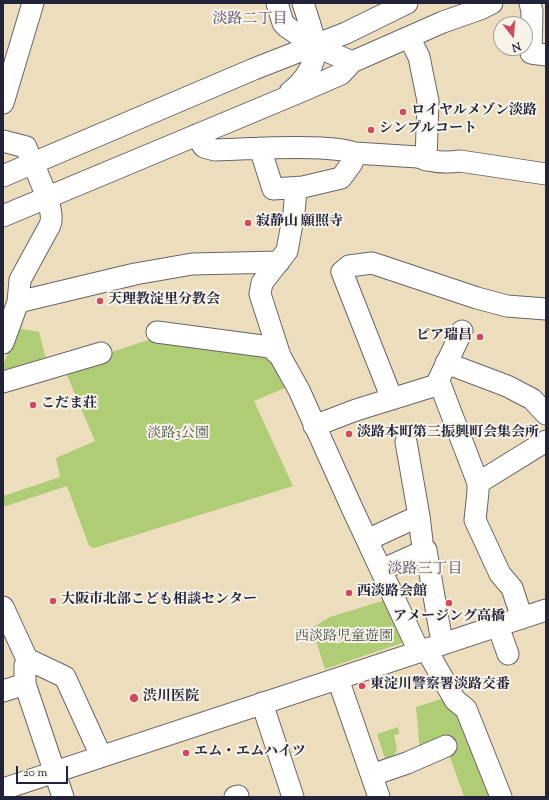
<!DOCTYPE html>
<meta charset="utf-8">
<style>
body{margin:0}
#map{position:relative;width:549px;height:800px;overflow:hidden;background:#ecdebc;font-family:"Sorts Mill Goudy",serif}
canvas{display:block}
.frame{position:absolute;inset:0;border:4px solid #22223b;pointer-events:none}
.north{position:absolute;left:493px;top:16px;width:40px;height:40px;box-sizing:border-box;background:#f7f3e8;border:1px solid #a29fa3;border-radius:50%;rotate:163deg;font-size:11px;font-weight:700;line-height:16px;text-align:center;color:#22223b}
.north::after{content:'';display:block;margin:auto;width:14px;height:18px;background:#d1495b;clip-path:polygon(50% 0,100% 100%,50% 72%,0 100%)}
.scale{position:absolute;left:16px;top:766px;width:52px;height:18px;box-sizing:border-box;border:2px solid #22223b;border-top:0;padding-left:5px;font-size:12px;line-height:14px;white-space:nowrap;color:#22223b;-webkit-text-stroke:3px #f7f3e8;paint-order:stroke}
</style>
<div id="map">
<canvas width="549" height="800"></canvas>
<div class="frame"></div>
<div class="north">N</div>
<div class="scale">20 m</div>
</div>
<script>
const g = document.querySelector('canvas').getContext('2d');
g.lineJoin = 'round';
function fillPath(path, color) {
  g.fillStyle = color;
  g.fill(path, 'evenodd');
}
function strokePath(path, color, width, dash) {
  g.strokeStyle = color;
  g.lineWidth = width;
  g.lineCap = dash ? 'butt' : 'round';
  g.setLineDash(dash || []);
  g.stroke(path);
}
function write(font, color, halo, rows, align = 'center') {
  g.font = font + ' "Sorts Mill Goudy","Noto Serif JP",serif';
  g.lineWidth = 4;
  g.setLineDash([]);
  g.textBaseline = 'middle';
  g.strokeStyle = halo;
  g.fillStyle = color;
  for (const [text, x, y, turn = 0] of rows) {
    g.save();
    g.translate(x, y);
    g.rotate((+turn || 0) * Math.PI / 180);
    g.textAlign = isNaN(turn) ? turn : align;
    if (halo) g.strokeText(text, 0, 0);
    g.fillText(text, 0, 0);
    g.restore();
  }
}
fillPath(new Path2D(`
 M 17,328 L 39,332 L 47,363 L 3,375 L 3,366 Z
 M 154,338 L 273,355 L 292,385 L 254,401 L 293,486 L 94,548 L 89,546 L 67,486 L 3,507 L 3,496 L 60,477 L 56,458 L 95,441 L 64,368 Z
 M 389,599 L 405,642 L 325,669 L 312,628 L 330,617 Z
 M 448,697 L 452,703 L 497,797 L 464,797 L 448,751 L 420,751 L 416,707 Z
 M 398,727 L 399,734 L 394,735 L 397,750 L 394,756 L 385,759 L 377,734 Z`), '#afcd74');
const minor = new Path2D(`
 M 277,3 L 283,23 L 287,27 L 315,46 L 352,62
 M 530,3 L 532,11 L 531,53 L 546,55
 M 409,37 L 419,57 L 428,101 L 426,160
 M 290,92 C 304,82 317,63 315,45 C 313,31 307,16 303,3
 M 3,103 L 33,3
 M 196,135 L 204,147 L 215,150 C 250,149 286,146 321,148 C 333,149 344,149 355,153 L 418,157 C 431,162 446,163 460,161 L 546,174
 M 3,141 L 26,147 C 32,164 57,209 50,225 L 20,280 L 18,302 L 3,343
 M 260,148 L 273,189 L 303,187 L 341,178 L 352,163 L 355,153
 M 3,176 L 254,69 L 346,33 L 407,3
 M 296,188 L 294,213 L 287,251 L 262,283 L 260,294 L 280,356 L 299,390 L 352,508 L 416,645 L 418,652
 M 3,216 L 302,91 L 341,74 L 352,62 L 443,22 L 480,9 L 492,3
 M 18,302 L 135,274 L 192,264 L 279,262
 M 157,332 L 270,347 L 280,356
 M 446,363 L 507,386 L 532,399 L 546,414
 M 3,382 L 101,353
 M 440,384 L 478,483
 M 392,399 L 342,272 L 349,266 L 372,263 L 477,298 L 507,306 L 546,309
 M 314,426 L 356,410 L 440,384 L 439,379 L 462,331
 M 419,516 L 422,541
 M 367,540 L 419,516 L 406,442
 M 381,570 L 426,550 L 440,631 L 443,644
 M 3,607 L 27,659 L 25,666 L 25,684 L 63,797
 M 522,618 L 512,588 L 500,574 L 475,520 L 478,492 L 478,483 L 546,441
 M 498,626 L 508,654
 M 426,649 L 455,700 L 466,709 L 501,797
 M 27,659 L 65,677 L 101,756
 M 338,679 L 379,797
 M 3,691 L 25,684
 M 262,703 L 293,797
 M 372,775 L 407,763 L 446,746
 M 3,789 L 546,610
 M 235,797 L 238,796`);
strokePath(minor, '#696468', 23);
strokePath(minor, '#fff', 21);
for (const [x, y, r, color] of [
 [403,112,4,"#d1495b"],
 [371,130,4,"#d1495b"],
 [248,223,4,"#d1495b"],
 [100,301,4,"#d1495b"],
 [480,337,4,"#d1495b"],
 [33,405,4,"#d1495b"],
 [349,434,4,"#d1495b"],
 [349,593,4,"#d1495b"],
 [53,601,4,"#d1495b"],
 [449,603,4,"#d1495b"],
 [362,686,4,"#d1495b"],
 [134,698,5,"#d1495b"],
 [186,753,4,"#d1495b"]
]) {
  const dot = new Path2D();
  dot.arc(x, y, r, 0, 2 * Math.PI);
  g.fillStyle = color;
  g.fill(dot);
  strokePath(dot, '#f7f3e8', 1.5);
}
write('bold 14px', '#22223b', '#f7f3e8', [
 ["ロイヤルメゾン淡路",411,112],
 ["シンプルコート",379,130],
 ["寂静山 願照寺",256,223],
 ["天理教淀里分教会",108,301],
 ["ピア瑞昌",472,337,"right"],
 ["こだま荘",41,405],
 ["淡路本町第三振興町会集会所",357,434],
 ["西淡路会館",357,593],
 ["大阪市北部こども相談センター",61,601],
 ["アメージング高橋",449,618,"center"],
 ["東淀川警察署淡路交番",370,686],
 ["渋川医院",143,698],
 ["エム・エムハイツ",194,753]
], 'left');
write('14px', '#4c554c', '#f7f3e8', [
 ["淡路3公園",178,435],
 ["西淡路児童遊園",344,638]
]);
write('15px', '#574a71', '#f7f3e8', [
 ["淡路二丁目",250,20],
 ["淡路三丁目",425,570]
]);
</script>
